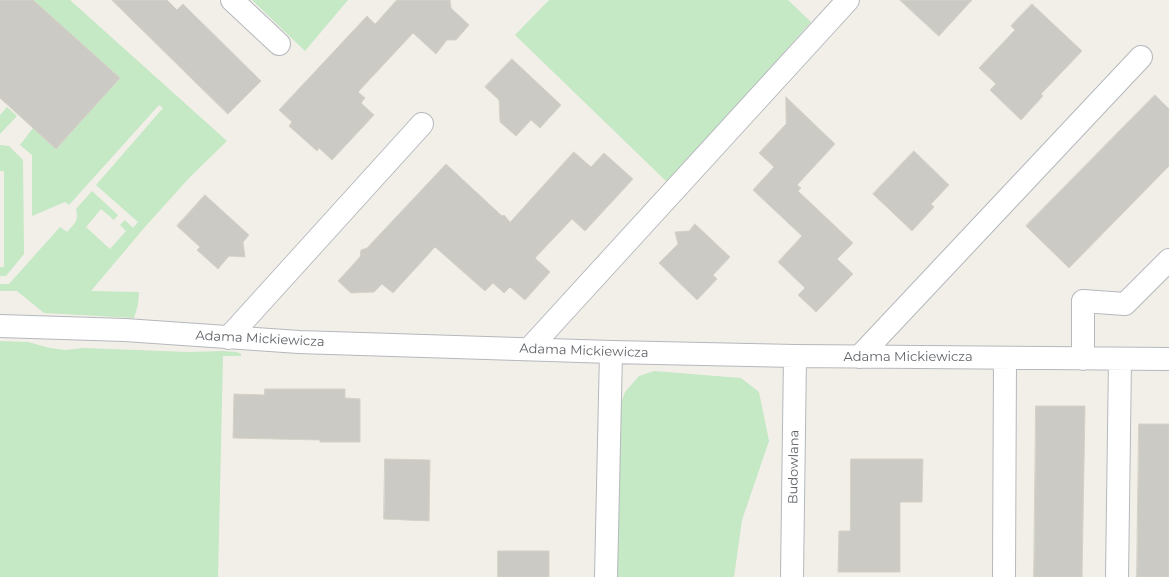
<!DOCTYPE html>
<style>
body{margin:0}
canvas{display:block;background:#f1efe8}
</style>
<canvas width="1169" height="577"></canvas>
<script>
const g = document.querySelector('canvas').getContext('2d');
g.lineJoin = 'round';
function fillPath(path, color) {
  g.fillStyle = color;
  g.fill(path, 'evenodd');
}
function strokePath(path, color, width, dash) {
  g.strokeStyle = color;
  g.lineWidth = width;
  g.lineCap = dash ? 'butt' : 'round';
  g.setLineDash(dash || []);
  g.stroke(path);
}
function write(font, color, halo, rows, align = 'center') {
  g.font = font + ' Montserrat,sans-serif';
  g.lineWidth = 3.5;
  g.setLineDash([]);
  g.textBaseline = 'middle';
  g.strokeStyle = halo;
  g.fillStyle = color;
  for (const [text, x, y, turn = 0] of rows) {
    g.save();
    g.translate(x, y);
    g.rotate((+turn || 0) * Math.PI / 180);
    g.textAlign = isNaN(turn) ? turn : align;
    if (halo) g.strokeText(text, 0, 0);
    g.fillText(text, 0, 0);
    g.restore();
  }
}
fillPath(new Path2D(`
 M 33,0 L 70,0 L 227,141 L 190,177 L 144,228 L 91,291 L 139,292 L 138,305 L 134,318 L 44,313 L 17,291 L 0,291 L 0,284 L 9,284 L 60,227 L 67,232 C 75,223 79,221 76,209 L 92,191 L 118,215 L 114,220 L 101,209 L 86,227 L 110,249 L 126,231 L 120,225 L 125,220 L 133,228 L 138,222 L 96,185 L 163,108 L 159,105 L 69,205 L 65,202 L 32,216 L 32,155 L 20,145 L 33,128 L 56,149 L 120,78 Z
 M 252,0 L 348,0 L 305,51 Z
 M 549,0 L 788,0 L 811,22 L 668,183 L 515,35 Z
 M 7,107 L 17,116 L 0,134 L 0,115 Z
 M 0,145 L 9,146 L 23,160 L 24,254 L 6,276 L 0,276 L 0,267 L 4,267 L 4,171 L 0,171 Z
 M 0,341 L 28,342 L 50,348 L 65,350 L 84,348 L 188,352 L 222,351 L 237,352 L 241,354 L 241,356 L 223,356 L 218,577 L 0,577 Z
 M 654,371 L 741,378 L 759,392 L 769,441 L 742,520 L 734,577 L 615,577 L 617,414 L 625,392 L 639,376 Z`), '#c5e8c5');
const building = new Path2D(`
 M 0,0 L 33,0 L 120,78 L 56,149 L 0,98 Z
 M 112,0 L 167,0 L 177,10 L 183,4 L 261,81 L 228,114 Z
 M 397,0 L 450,0 L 451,8 L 469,25 L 456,40 L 447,40 L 436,54 L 413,33 L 358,92 L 365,98 L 361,103 L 374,115 L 332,160 L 319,148 L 317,151 L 289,126 L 292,122 L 279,110 L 367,16 L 375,24 Z
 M 900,0 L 972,0 L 939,36 Z
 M 1032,4 L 1082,51 L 1041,94 L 1043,96 L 1021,120 L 990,90 L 996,84 L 979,68 L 1015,30 L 1011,26 Z
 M 512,59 L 561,105 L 540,128 L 531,120 L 516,136 L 500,122 L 499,100 L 485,87 Z
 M 1155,95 L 1169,109 L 1169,166 L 1069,268 L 1026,226 Z
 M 786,97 L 835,144 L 797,185 L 801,188 L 798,191 L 853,243 L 837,259 L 853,274 L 816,312 L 798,295 L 805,288 L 778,262 L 802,236 L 753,190 L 774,167 L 759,153 L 786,124 Z
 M 914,151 L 949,185 L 931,204 L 934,207 L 912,231 L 873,194 Z
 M 574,152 L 591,167 L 604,153 L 633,179 L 585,231 L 572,219 L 535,258 L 550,272 L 525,300 L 510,287 L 504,293 L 493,283 L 485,291 L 435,247 L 393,293 L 382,284 L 374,292 L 351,293 L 338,281 L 360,257 L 361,250 L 367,248 L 446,164 L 502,216 L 504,215 L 510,222 Z
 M 205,195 L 249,235 L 243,242 L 245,257 L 229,256 L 218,269 L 197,250 L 200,247 L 177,226 Z
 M 695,224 L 730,257 L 713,275 L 717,279 L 697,300 L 659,263 L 678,244 L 675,232 L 689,231 Z
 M 265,389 L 345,389 L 345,398 L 360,399 L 360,442 L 320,442 L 320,440 L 233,438 L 234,394 L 264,395 Z
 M 1036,406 L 1085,406 L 1082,577 L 1034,577 Z
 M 1139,424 L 1169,424 L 1169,577 L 1137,577 Z
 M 385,459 L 430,460 L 429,521 L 384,519 Z
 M 851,459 L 923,459 L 922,502 L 900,502 L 900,572 L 838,572 L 839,531 L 850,531 Z
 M 498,551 L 549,551 L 549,577 L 498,577 Z`);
fillPath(building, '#cccac5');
strokePath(building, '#d6d1c6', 1);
const minor = new Path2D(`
 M 232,0 L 279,44
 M 0,326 L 125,330 L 299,342 L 611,352 L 795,356 L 1169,359
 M 228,338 L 422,124
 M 529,349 L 848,0
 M 859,357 L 1141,57
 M 1083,359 L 1083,301 L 1125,304 L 1169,260
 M 606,577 L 611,352
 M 792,577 L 795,356
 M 1004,577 L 1005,358
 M 1117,577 L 1120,359`);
strokePath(minor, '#b5b8bc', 24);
strokePath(minor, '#fff', 22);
write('13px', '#5f6368', '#fff', [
 ["Adama Mickiewicza",260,339,3],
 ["Adama Mickiewicza",584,351,2],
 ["Adama Mickiewicza",908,357],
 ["Budowlana",794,467,-89]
]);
</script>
